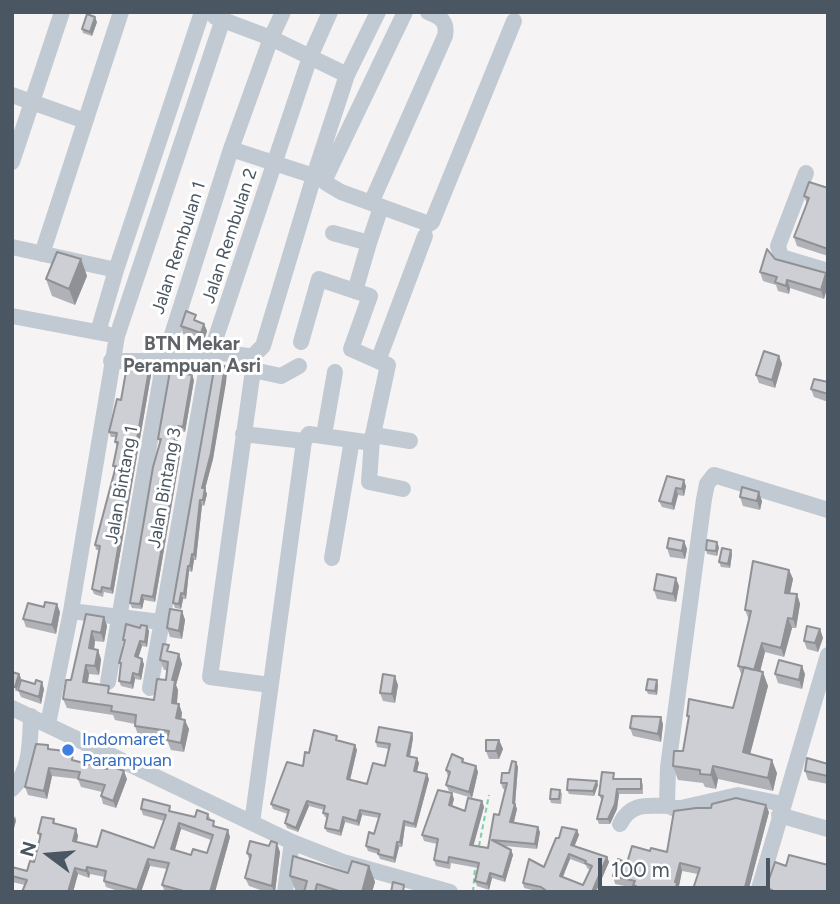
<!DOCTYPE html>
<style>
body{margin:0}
#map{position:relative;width:840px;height:904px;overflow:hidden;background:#f5f3f3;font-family:Figtree,sans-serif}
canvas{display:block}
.frame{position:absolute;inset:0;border:14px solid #4a5661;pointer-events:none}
.north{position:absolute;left:14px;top:820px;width:70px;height:70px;-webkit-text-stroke:5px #fff;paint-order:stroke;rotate:286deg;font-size:19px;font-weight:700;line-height:28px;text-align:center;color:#4a5661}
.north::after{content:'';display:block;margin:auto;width:24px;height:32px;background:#4a5661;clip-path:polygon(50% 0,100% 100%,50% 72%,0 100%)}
.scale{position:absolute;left:598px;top:858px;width:172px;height:32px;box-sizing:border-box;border:4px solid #4a5661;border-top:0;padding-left:9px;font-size:21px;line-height:24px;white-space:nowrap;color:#4a5661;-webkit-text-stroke:5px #fff;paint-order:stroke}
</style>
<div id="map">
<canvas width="840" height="904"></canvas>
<div class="frame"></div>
<div class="north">N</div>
<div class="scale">100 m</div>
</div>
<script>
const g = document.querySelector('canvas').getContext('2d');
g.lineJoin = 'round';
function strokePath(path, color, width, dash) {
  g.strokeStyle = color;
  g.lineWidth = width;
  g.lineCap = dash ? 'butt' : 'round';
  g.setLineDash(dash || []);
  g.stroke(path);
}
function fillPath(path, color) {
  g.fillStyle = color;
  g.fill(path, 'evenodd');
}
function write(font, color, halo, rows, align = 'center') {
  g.font = font + ' Figtree,sans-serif';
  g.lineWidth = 6;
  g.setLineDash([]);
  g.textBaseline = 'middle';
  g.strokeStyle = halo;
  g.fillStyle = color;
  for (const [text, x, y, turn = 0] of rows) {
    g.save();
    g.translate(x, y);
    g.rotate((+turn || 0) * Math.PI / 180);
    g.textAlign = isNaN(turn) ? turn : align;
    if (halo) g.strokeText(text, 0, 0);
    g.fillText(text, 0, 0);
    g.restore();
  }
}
strokePath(new Path2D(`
 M 479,846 L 489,795
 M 473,892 L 475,868`), '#7ad0a6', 2, [5, 3.5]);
strokePath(new Path2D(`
 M 405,12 L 326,177 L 326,183 L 341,192 L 429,224 L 432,222 L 514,21
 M 215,17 L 271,38 L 347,75
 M 12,95 L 85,121
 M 12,162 L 62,12
 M 806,173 L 778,246 L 781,257 L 828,271
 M 314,176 L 347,75 L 378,12
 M 371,203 L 445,36 C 448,22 441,17 428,12
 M 333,233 L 369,243 L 355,291
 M 369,243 L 381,207
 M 12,247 L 116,270
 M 42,254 L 121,12
 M 12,316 L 107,334
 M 98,332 L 116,270 L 202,12
 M 301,342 L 319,279 L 370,296 L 351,349 L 378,361
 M 212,352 L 249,356 L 254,355 L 263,346 L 314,176 L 231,149
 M 111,361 L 208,361
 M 243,434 L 304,441
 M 324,435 L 335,372
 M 374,435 L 410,441
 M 372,439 L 369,482 L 403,489
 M 332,558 L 352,440
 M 71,611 L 161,622
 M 108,682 L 164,360 L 231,149 L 271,38 L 283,12
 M 270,685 L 210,677 L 253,370 L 281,376 L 299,366
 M 150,688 L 208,361 L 310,57 L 330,12
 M 12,708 L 292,842 L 343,862 L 450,892
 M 48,724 L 71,611 L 117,336 L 223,19
 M 12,789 C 31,771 30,741 31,716
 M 783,804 L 738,795 L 681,808 L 673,808 L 667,804 L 668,767 L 704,499 L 707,484 L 714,475 L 828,510
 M 779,815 L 828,829
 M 252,823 L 304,441 L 309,434 L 365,442 L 372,439 L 388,365 L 378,361 L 425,236
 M 620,824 C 631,802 647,806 669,806
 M 285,892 L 292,842
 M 758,892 L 828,655`), '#c1cad2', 16);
fillPath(new Path2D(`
 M 97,22 L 92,36 L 83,33 L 82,29 Z
 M 828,188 L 828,256 L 797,246 L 794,237 L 807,204 L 804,196 Z
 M 81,259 L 87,276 L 75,305 L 52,296 L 46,279 Z
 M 775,259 L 826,273 L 824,299 L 790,288 L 789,294 L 778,291 L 776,285 L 763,281 L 760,272 Z
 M 199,322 L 204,324 L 207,331 L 204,340 L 183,334 L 181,326 Z
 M 779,356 L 782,364 L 775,388 L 759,383 L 756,375 Z
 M 149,370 L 151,375 L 113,594 L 104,592 L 103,597 L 94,594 L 92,589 L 99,550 L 96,550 L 95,545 L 115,470 L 113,466 L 117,447 L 115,442 L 116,437 L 111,437 L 109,432 L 121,400 Z
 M 227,372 L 213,459 L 205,489 L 207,494 L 204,506 L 202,505 L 196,560 L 194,560 L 192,572 L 189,571 L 186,599 L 183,599 L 181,609 L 175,608 L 173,603 Z
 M 194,380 L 185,432 L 180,431 L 175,451 L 179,451 L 180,456 L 155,602 L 144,600 L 142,609 L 132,608 L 130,603 L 160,443 L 158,439 Z
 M 828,382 L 828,402 L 814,397 L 811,389 Z
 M 667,476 L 686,486 L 684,496 L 678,495 L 674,510 L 662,507 L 659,501 Z
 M 740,497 L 762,501 L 760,510 L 743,506 Z
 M 684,541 L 687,549 L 685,559 L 670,557 L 667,548 Z
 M 719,547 L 717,556 L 707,554 L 706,550 Z
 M 732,554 L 730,568 L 721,567 L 719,562 Z
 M 789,570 L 793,579 L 790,593 L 797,594 L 800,604 L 796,628 L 792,628 L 784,657 L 765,652 L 760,671 L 768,686 L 750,754 L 777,773 L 773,791 L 718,779 L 716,789 L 705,787 L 703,783 L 678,780 L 673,766 L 683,751 L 689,720 L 687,716 L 733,708 L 742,676 L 738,666 L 749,620 L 745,610 Z
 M 679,586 L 676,602 L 657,599 L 654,590 Z
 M 182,611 L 185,620 L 182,639 L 170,637 L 167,628 Z
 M 60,612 L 56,634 L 26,627 L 23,619 Z
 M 86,614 L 104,617 L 107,626 L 104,642 L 95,641 L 94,649 L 101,659 L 99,675 L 89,674 L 88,683 L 112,694 L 154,700 L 166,680 L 167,670 L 164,670 L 160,660 L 171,652 L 179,654 L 182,664 L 176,685 L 178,690 L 177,703 L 179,704 L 182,713 L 181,719 L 189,729 L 184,752 L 171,750 L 167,740 L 138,735 L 135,726 L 135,724 L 115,720 L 113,715 L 67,708 L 63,699 L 71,680 Z
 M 147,626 L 149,631 L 147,647 L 142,646 L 138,658 L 144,664 L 141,680 L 135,679 L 133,689 L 121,686 L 119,681 L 121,667 L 119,663 L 124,643 L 123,640 L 140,628 Z
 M 820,629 L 823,638 L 818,652 L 807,649 L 804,641 Z
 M 775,674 L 805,674 L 802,689 L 778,683 Z
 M 398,685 L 395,703 L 383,701 L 380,693 Z
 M 658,685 L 657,695 L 648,694 L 646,690 Z
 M 44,689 L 41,704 L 21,697 L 18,690 Z
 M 663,724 L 661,742 L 633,736 L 630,728 Z
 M 412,733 L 413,738 L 410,756 L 419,763 L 417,771 L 429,779 L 416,828 L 405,826 L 402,847 L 399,847 L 395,863 L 380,859 L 378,854 L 368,851 L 366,846 L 374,834 L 379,818 L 362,815 L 359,826 L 345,822 L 341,836 L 327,832 L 325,828 L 327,818 L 325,817 L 323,813 L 324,810 L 309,806 L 298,832 L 287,828 L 285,823 L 288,814 L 273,809 L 271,804 L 303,766 L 309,753 L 339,741 L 355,745 L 357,750 L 350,780 L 367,784 L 385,766 L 389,749 L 377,747 L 376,742 Z
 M 499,740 L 503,749 L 499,759 L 489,759 L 486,751 Z
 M 48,745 L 49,749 L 76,761 L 127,779 L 116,808 L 103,804 L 101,796 L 102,792 L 81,787 L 78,779 L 52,776 L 47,799 L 28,795 L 25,787 Z
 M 463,759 L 465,763 L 476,766 L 478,772 L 472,798 L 449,791 L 446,785 L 448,777 L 446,770 Z
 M 516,762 L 518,767 L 515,804 L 517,809 L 514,823 L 540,832 L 537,849 L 505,846 L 511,850 L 513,855 L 505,882 L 492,878 L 489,890 L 477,886 L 475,881 L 478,868 L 451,863 L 450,869 L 436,866 L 434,860 L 437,844 L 424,841 L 422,835 L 454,799 L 452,806 L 465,811 L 482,801 L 484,807 L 473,846 L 488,848 L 499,815 L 505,789 L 503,789 L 501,783 Z
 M 828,764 L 828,784 L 808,780 L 805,771 Z
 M 616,779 L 641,779 L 643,785 L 643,794 L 619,794 L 617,809 L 610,824 L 599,824 L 597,819 L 602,801 L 599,795 Z
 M 598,785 L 594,796 L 569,794 L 567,790 Z
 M 560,790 L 562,794 L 561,804 L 551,803 L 550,799 Z
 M 141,809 L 172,812 L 195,817 L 208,814 L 211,820 L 216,827 L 230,837 L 215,892 L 165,892 L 162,885 L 167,869 L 150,866 L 141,892 L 121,892 L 106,887 L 104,881 L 105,877 L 90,874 L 89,878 L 78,874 L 73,892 L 22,892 L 25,885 L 12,882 L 12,867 L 27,871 L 34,862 L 40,839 L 38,833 L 54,819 L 55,824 L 76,829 L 78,836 L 77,842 L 97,847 L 154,848 L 164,821 L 143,815 ZM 181,829 L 211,840 L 207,853 L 191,855 L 175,850 Z
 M 769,812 L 748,892 L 692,892 L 698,874 L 682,871 L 679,886 L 679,892 L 634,892 L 634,888 L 615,884 L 613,876 L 627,863 L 650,851 L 667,852 Z
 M 577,830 L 579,835 L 574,846 L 607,857 L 609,862 L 596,892 L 540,892 L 524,888 L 523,883 L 544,867 ZM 570,859 L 586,865 L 587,868 L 590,870 L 583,885 L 563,877 Z
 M 269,846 L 280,852 L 275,892 L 266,892 L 249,886 L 245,878 L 250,862 L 247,853 Z
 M 369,866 L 375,882 L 372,892 L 296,892 L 290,876 L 348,873 Z`), '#b0b2b7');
fillPath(new Path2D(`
 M 95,17 L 97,22 L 92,36 L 90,32 Z
 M 81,259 L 87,276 L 75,305 L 69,289 Z
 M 826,273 L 828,277 L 828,286 L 824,299 L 821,290 Z
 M 787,280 L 790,288 L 789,294 L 786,286 Z
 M 204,324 L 207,331 L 204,340 L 201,333 Z
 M 779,356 L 782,364 L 775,388 L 772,380 Z
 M 225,366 L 227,372 L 226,383 L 213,459 L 205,489 L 207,494 L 204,506 L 203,500 L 202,488 Z
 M 149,370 L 151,375 L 113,594 L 111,589 Z
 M 192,375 L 194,380 L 185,432 L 183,427 Z
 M 178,426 L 180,431 L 174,455 L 172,450 Z
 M 179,451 L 180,456 L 155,602 L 153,597 Z
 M 684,480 L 686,486 L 684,496 L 682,489 Z
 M 676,488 L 678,495 L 674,510 L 672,504 Z
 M 759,492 L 762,501 L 760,510 L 757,501 Z
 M 200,500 L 202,505 L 196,560 L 194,555 Z
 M 684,541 L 687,549 L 685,559 L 682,551 Z
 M 717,542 L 719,547 L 717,556 L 716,551 Z
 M 731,550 L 732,554 L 730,568 L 728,564 Z
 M 192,554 L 194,560 L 192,572 L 190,566 Z
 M 188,566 L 189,571 L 186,599 L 184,594 Z
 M 789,570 L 793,579 L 788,602 L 785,593 Z
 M 676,578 L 679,586 L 676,602 L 673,594 Z
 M 181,593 L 183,599 L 181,609 L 179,604 Z
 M 797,594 L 800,604 L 796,628 L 793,619 Z
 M 142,595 L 144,600 L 142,609 L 140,604 Z
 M 57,604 L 60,612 L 56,634 L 52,625 Z
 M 182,611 L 185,620 L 182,639 L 179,631 Z
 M 104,617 L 107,626 L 104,642 L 101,633 Z
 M 788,618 L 792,628 L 784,657 L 781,648 Z
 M 147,626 L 149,631 L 147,647 L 145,642 Z
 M 820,629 L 823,638 L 818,652 L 815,643 Z
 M 92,631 L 95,641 L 93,658 L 89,648 Z
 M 140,641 L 142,646 L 137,662 L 135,656 Z
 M 762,643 L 765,652 L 758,680 L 754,670 Z
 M 98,650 L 101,659 L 99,675 L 95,666 Z
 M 179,654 L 182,664 L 176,685 L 178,690 L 176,712 L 172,703 L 172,680 Z
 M 142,659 L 144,664 L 141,680 L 139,675 Z
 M 86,665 L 89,674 L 86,692 L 83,682 Z
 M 802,666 L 805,674 L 802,689 L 799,680 Z
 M 763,672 L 768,686 L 747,766 L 743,752 Z
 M 133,673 L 135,679 L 133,689 L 131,683 Z
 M 19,674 L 21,678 L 16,692 L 15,687 Z
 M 395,676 L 398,685 L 395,703 L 392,694 Z
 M 657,680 L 658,685 L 657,695 L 655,691 Z
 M 42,682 L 44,689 L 41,704 L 39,697 Z
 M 179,704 L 182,713 L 180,728 L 176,718 Z
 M 661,717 L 663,724 L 661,742 L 658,734 Z
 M 185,720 L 189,729 L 184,752 L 181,743 Z
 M 412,733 L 413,738 L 409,761 L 407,756 Z
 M 499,740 L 503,749 L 499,759 L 496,751 Z
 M 355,745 L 357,750 L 349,784 L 347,779 Z
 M 417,758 L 419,763 L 416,776 L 414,771 Z
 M 772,760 L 777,773 L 773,791 L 768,778 Z
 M 516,762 L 518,767 L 515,804 L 517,809 L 512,828 L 510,822 Z
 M 476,766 L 478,772 L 472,798 L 469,792 Z
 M 713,766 L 718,779 L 716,789 L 711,775 Z
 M 49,768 L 52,776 L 47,799 L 44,791 Z
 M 124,771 L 127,779 L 116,808 L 113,801 Z
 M 427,774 L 429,779 L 416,828 L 414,824 Z
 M 597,781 L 598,785 L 594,796 L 593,791 Z
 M 617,789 L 619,794 L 617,809 L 610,824 L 608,819 Z
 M 452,793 L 454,799 L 451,810 L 449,805 Z
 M 307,801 L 309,806 L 298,832 L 296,828 Z
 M 482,801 L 484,807 L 472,851 L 470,845 Z
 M 766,805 L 769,812 L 748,892 L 744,892 Z
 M 360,810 L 362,815 L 359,826 L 357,821 Z
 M 15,816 L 16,821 L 13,832 L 12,825 Z
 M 343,817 L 345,822 L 341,836 L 340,831 Z
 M 404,821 L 405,826 L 402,847 L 400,842 Z
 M 179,823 L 181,829 L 173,856 L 171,849 Z
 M 538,827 L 540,832 L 537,849 L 535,844 Z
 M 76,829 L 78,836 L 75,848 L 73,841 Z
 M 228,830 L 230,837 L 215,892 L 210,892 Z
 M 577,830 L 579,835 L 573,850 L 571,845 Z
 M 397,842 L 399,847 L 395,863 L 394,858 Z
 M 277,843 L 280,852 L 275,892 L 274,892 L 272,886 Z
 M 511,850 L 513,855 L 505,882 L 503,877 Z
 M 569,854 L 570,859 L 561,881 L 560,876 Z
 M 607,857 L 609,862 L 596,892 L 592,892 Z
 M 148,859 L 150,866 L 141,892 L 137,892 L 137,890 Z
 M 680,863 L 682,871 L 679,886 L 680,890 L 679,892 L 675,892 L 675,882 Z
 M 369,866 L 375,882 L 372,892 L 362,892 Z
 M 87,867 L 90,874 L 89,878 L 86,871 Z
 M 75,868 L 78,874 L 73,892 L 68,892 Z
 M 490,873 L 492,878 L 489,890 L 487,884 Z`), '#909195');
const building = new Path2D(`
 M 87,14 L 95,17 L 90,32 L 82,29 Z
 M 809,182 L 828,188 L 828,249 L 794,237 L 809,198 L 804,196 Z
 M 767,249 L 775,259 L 826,273 L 821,290 L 787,280 L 786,286 L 775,282 L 777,277 L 760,272 Z
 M 57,252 L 81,259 L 69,289 L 46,279 Z
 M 186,311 L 196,315 L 194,320 L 204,324 L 201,333 L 181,326 Z
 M 764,351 L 779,356 L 772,380 L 756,375 Z
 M 215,364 L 225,366 L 211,453 L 202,488 L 205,488 L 203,500 L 200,500 L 194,555 L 192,554 L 190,566 L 188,566 L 184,594 L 181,593 L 179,604 L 173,603 Z
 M 127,366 L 149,370 L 111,589 L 102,587 L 101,592 L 92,589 L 100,546 L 95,545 L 116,466 L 113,466 L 118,442 L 115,442 L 117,433 L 109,432 L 117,399 L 121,400 Z
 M 170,371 L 192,375 L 183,427 L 178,426 L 172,450 L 179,451 L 153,597 L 142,595 L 140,604 L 130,603 L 153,467 L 161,439 L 158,439 Z
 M 814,379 L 828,382 L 828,394 L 811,389 Z
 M 667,476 L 684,480 L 682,489 L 676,488 L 672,504 L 659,501 Z
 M 742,487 L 759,492 L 757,501 L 740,497 Z
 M 669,538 L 684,541 L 682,551 L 667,548 Z
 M 707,540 L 717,542 L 716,551 L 706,550 Z
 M 722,548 L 731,550 L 728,564 L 719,562 Z
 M 753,561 L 789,570 L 785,593 L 797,594 L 793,619 L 788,618 L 781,648 L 762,643 L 754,670 L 738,666 L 751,611 L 745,610 Z
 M 657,574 L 676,578 L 673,594 L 654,590 Z
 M 45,602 L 57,604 L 52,625 L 23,619 L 28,603 L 44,607 Z
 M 170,609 L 182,611 L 179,631 L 167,628 Z
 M 86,614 L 104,617 L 101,633 L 92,631 L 89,648 L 98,650 L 95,666 L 86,665 L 83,682 L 109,686 L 108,693 L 154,700 L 157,679 L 166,680 L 168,662 L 160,660 L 163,644 L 169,645 L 167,651 L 179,654 L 172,680 L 175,680 L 172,703 L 179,704 L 176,718 L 185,720 L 181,743 L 167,740 L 169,731 L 135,726 L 136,715 L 111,711 L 112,706 L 63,699 L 66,680 L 71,680 Z
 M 126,624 L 140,628 L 141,625 L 147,626 L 145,642 L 140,641 L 135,656 L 142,659 L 139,675 L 133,673 L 131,683 L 119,681 L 121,663 L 119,663 L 125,640 L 123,640 Z
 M 807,626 L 820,629 L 815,643 L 804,641 Z
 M 779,660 L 802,666 L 799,680 L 775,674 Z
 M 744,667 L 763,672 L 743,752 L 772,760 L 768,778 L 713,766 L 711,775 L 700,774 L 700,770 L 673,766 L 674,751 L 683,751 L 689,716 L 687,716 L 689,699 L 733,708 Z
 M 12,672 L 19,674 L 15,687 L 12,687 Z
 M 383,674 L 395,676 L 392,694 L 380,693 Z
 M 648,679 L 657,680 L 655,691 L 646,690 Z
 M 21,680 L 35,684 L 36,680 L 42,682 L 39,697 L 18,690 Z
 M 632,716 L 661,717 L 658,734 L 630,728 Z
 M 379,727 L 412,733 L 407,756 L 417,758 L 414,771 L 427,774 L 414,824 L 404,821 L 400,842 L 397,842 L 394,858 L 378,854 L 379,850 L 366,846 L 369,832 L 374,834 L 380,814 L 360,810 L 357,821 L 343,817 L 340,831 L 325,828 L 328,814 L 323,813 L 325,806 L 307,801 L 296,828 L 285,823 L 289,810 L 271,804 L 287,762 L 303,766 L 305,752 L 309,753 L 314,730 L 337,736 L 336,740 L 355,745 L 347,779 L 367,784 L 373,763 L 385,766 L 390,744 L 376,742 Z
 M 486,740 L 499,740 L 496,751 L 486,751 Z
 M 36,744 L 48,745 L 48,749 L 73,752 L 72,760 L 107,769 L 108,765 L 124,771 L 113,801 L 101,796 L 105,785 L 78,779 L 80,772 L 49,768 L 44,791 L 25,787 Z
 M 452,754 L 463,759 L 462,762 L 476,766 L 469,792 L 446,785 L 450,772 L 446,770 Z
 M 807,758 L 828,764 L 828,776 L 805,771 Z
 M 512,761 L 516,762 L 513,803 L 515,804 L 510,822 L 538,827 L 535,844 L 492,840 L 511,850 L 503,877 L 490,873 L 487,884 L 475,881 L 479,863 L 449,857 L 448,863 L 434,860 L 438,839 L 422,835 L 438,790 L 452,793 L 449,805 L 465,811 L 468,798 L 482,801 L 470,845 L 488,848 L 494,814 L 499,815 L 507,783 L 501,783 L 502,773 L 509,773 Z
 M 602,772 L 614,773 L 613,779 L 641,779 L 641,789 L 617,789 L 615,804 L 608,819 L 597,819 L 603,796 L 599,795 Z
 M 568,779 L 597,781 L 593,791 L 567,790 Z
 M 551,789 L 560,790 L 559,799 L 550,799 Z
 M 736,798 L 766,805 L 744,891 L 738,890 L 737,892 L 692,892 L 700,868 L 680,863 L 675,882 L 677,883 L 675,892 L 634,892 L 636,886 L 633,885 L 635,881 L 613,876 L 618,859 L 627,863 L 632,846 L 650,851 L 651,848 L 667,852 L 674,811 L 696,808 L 711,808 L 712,804 Z
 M 143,799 L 170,806 L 169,811 L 195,817 L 197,810 L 208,814 L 207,819 L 214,821 L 213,826 L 228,830 L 210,892 L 187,892 L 162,885 L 169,863 L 148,859 L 137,890 L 104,881 L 106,871 L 87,867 L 86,871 L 75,868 L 68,892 L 61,891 L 60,892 L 22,892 L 27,880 L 12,876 L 12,867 L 27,871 L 30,861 L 34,862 L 41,834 L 38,833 L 42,817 L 54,819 L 53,823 L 76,829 L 73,841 L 97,847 L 102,830 L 154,848 L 166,815 L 141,809 ZM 179,823 L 213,835 L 207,853 L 193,849 L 191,855 L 171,849 Z
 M 562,827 L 577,830 L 571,845 L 607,857 L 592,892 L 548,892 L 541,887 L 523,883 L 529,859 L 544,867 L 556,838 L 559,838 ZM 569,854 L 586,861 L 585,863 L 592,866 L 583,885 L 560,876 Z
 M 250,841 L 269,846 L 271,841 L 277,843 L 272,886 L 245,878 L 251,855 L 247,853 Z
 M 789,855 L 828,865 L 828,892 L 771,892 L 772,890 L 766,888 L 775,862 L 786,866 Z
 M 293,856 L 348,873 L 352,861 L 369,866 L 362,892 L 342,892 L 317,884 L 315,892 L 304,892 L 307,881 L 290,876 Z
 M 393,882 L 404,885 L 403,892 L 391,892 Z`);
fillPath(building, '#cdcfd5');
strokePath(building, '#909195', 2);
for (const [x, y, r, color] of [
 [68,750,7,"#3f7fe0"]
]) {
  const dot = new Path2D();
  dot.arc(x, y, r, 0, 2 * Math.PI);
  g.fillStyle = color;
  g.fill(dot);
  strokePath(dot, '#fff', 2.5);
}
write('18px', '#4a5661', '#fff', [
 ["Jalan Rembulan 2",230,236,-72],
 ["Jalan Rembulan 1",179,248,-72],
 ["Jalan Bintang 1",122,485,-80],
 ["Jalan Bintang 3",165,488,-80]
]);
write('18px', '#366cbe', '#fff', [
 ["Indomaret",82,740],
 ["Parampuan",82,761]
], 'left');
write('bold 19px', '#5f6368', '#fff', [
 ["BTN Mekar",192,344],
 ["Perampuan Asri",192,366]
]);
</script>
